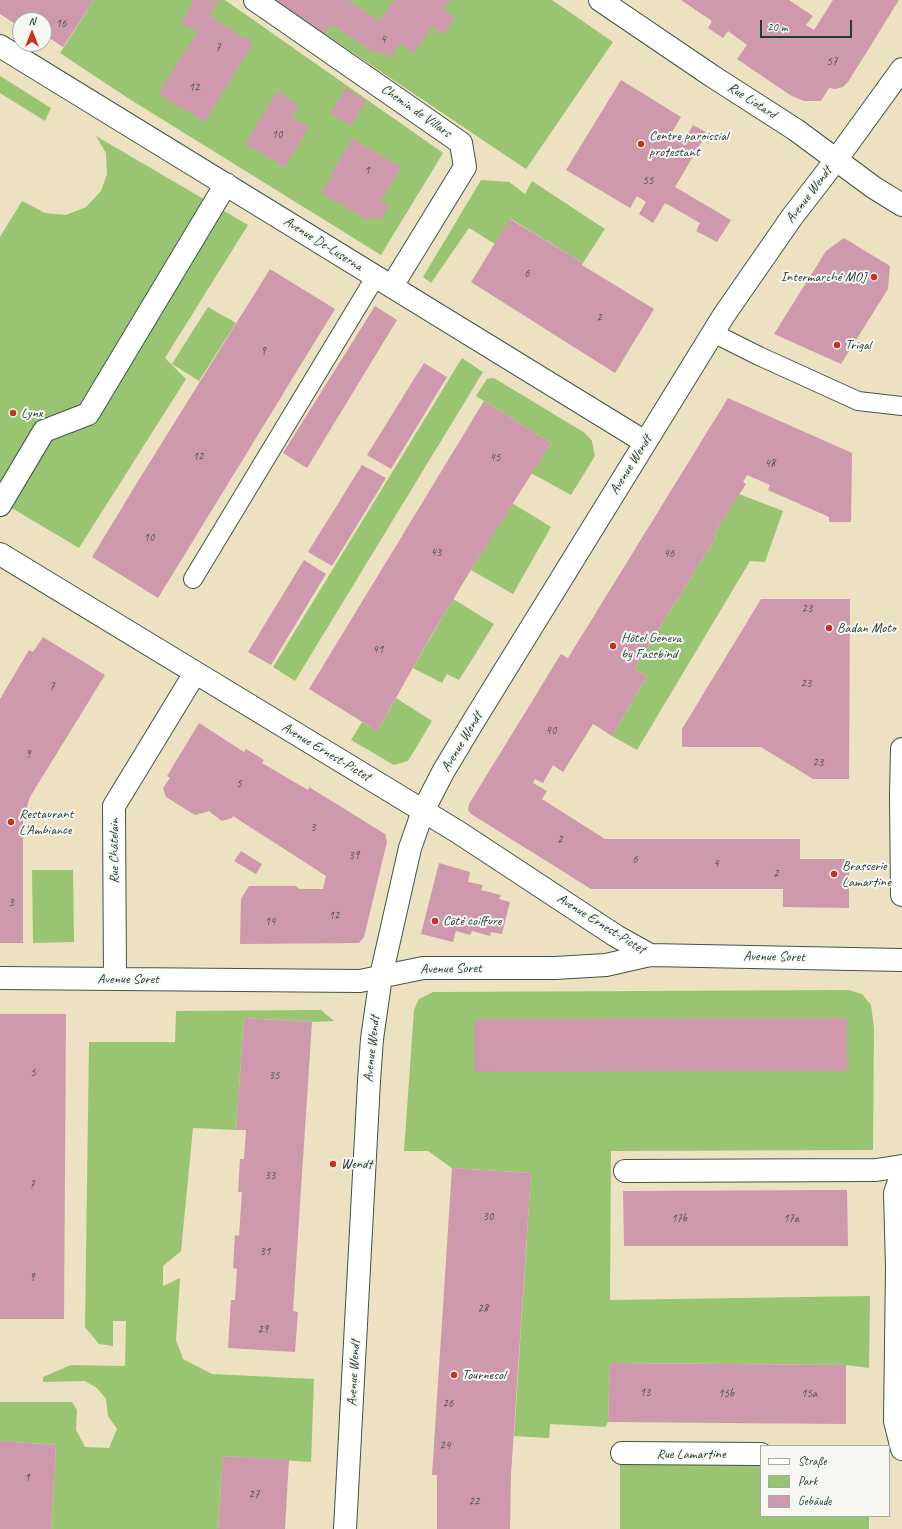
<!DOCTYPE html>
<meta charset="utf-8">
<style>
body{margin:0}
#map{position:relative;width:902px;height:1529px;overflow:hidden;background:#ece1c1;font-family:Caveat,sans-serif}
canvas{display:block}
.legend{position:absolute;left:760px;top:1445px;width:130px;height:72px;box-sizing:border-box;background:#f6f6f2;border:1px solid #a0aca6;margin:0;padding:5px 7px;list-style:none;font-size:12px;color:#1f3d34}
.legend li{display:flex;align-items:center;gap:8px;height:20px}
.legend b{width:20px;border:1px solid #a0aca6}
.north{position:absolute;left:12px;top:12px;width:40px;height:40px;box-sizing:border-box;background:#f6f6f2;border:1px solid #a0aca6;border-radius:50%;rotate:0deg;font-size:11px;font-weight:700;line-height:16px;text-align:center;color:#1f3d34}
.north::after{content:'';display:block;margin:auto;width:14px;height:18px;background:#c8321e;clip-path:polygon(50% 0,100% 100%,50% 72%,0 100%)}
.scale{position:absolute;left:760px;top:20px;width:92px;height:18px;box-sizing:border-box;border:2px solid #1f3d34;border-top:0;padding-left:5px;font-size:12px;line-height:14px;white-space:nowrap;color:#1f3d34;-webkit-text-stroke:3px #f6f6f2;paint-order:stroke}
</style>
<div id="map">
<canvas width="902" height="1529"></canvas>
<ul class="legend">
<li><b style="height:5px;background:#fff"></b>Straße</li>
<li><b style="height:11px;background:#99c572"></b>Park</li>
<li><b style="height:11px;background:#ce99ac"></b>Gebäude</li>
</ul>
<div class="north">N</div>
<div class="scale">20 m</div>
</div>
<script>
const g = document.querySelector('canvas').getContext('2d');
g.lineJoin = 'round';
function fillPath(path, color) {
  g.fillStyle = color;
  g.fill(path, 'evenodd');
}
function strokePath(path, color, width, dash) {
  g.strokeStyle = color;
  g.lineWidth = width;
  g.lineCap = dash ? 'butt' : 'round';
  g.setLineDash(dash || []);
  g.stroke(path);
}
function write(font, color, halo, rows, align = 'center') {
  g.font = font + ' Caveat,sans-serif';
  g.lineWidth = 4;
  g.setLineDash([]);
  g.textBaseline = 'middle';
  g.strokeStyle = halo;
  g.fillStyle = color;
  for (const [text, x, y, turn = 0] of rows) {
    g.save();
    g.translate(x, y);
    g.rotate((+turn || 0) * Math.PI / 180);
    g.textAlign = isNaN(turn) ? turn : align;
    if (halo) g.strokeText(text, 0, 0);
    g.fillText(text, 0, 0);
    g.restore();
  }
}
fillPath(new Path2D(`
 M 94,0 L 225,0 L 443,153 L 381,255 L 131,100 L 60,53 Z
 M 274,0 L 552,0 L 613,42 L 526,169 Z
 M 0,76 L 51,108 L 45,121 L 0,93 Z
 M 96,136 L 248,225 L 165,358 L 186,379 L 79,548 L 0,501 L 0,237 L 22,201 L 45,213 L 66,215 L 86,207 L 101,191 L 107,174 L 106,153 Z
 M 481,180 L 509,182 L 525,194 L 532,181 L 605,229 L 583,263 L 511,219 L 495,244 L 469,228 L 431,283 L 423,277 Z
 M 208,307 L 236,323 L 199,381 L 172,364 Z
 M 462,358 L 483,372 L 295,681 L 273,667 Z
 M 494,378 L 585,433 L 592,441 L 595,456 L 571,495 L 531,473 L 551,443 L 476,396 L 487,379 Z
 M 739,494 L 783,511 L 765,562 L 750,561 L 637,750 L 612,736 L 647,676 L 634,669 L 716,537 L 713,535 Z
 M 512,503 L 551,527 L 513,594 L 471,570 Z
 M 453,599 L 494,624 L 459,680 L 447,674 L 442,683 L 413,668 Z
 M 396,698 L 432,721 L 408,761 L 394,765 L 351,740 L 362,722 L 377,731 Z
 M 32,870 L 73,870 L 74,942 L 33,943 Z
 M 849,990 L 862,994 L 871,1005 L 874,1028 L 873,1150 L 611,1151 L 610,1300 L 870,1296 L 869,1368 L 846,1365 L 610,1363 L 608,1422 L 605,1427 L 550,1424 L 549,1438 L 514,1436 L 531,1173 L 452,1168 L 428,1151 L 404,1151 L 414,1010 L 419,999 L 433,992 Z
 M 321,1010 L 334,1021 L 312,1022 L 244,1018 L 236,1130 L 193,1128 L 181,1251 L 163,1266 L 163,1286 L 180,1278 L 176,1340 L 183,1359 L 212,1374 L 314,1379 L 311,1462 L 223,1456 L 218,1529 L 51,1529 L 56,1445 L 0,1441 L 0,1402 L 72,1402 L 77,1410 L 76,1430 L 85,1447 L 109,1448 L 117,1429 L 108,1416 L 106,1399 L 97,1388 L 85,1381 L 43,1382 L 43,1377 L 71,1365 L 125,1366 L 126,1321 L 113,1321 L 113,1346 L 99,1344 L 85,1327 L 89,1042 L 175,1042 L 176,1011 Z
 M 620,1461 L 761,1461 L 761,1516 L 869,1516 L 869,1529 L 620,1529 Z`), '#99c572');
fillPath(new Path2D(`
 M 0,0 L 94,0 L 63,47 L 48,37 L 44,45 L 44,20 L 20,20 L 20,27 L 0,14 Z
 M 194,0 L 219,0 L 209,16 L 253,43 L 205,122 L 158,94 L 197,32 L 181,23 Z
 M 274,0 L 348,0 L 379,21 L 394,0 L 451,0 L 444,10 L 455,18 L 443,35 L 432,27 L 414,53 L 400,44 L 390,58 L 378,51 L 376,54 L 331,24 L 324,34 Z
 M 681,0 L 789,0 L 813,16 L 806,25 L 814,30 L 833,0 L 899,0 L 848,82 L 843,87 L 835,89 L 829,88 L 821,101 L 804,101 L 790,95 L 737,59 L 747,45 L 728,31 L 723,38 L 708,28 L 712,21 Z
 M 621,80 L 681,117 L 672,132 L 685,139 L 693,125 L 707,133 L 675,187 L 731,220 L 717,242 L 696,231 L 700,223 L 665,203 L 653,223 L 639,214 L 646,202 L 637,196 L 630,208 L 566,170 Z
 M 346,88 L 366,101 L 351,126 L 330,113 Z
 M 277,91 L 299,105 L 292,117 L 309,127 L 285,167 L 245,144 Z
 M 352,139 L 401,167 L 381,200 L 387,204 L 388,208 L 382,218 L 378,219 L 372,216 L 369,221 L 321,193 Z
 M 510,219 L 583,263 L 582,265 L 654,309 L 615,373 L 471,282 Z
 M 844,238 L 890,266 L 888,289 L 841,364 L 774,334 L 826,251 Z
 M 270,269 L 335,309 L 158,598 L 92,557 L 140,478 Z
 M 375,306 L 397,320 L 307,468 L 283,453 Z
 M 424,363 L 447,377 L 391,469 L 367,455 Z
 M 728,398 L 852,453 L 851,522 L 829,522 L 829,517 L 768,490 L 770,485 L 747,475 L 743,482 L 746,484 L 713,535 L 716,537 L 634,669 L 647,676 L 612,736 L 593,724 L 563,772 L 553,765 L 543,783 L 535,779 L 533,783 L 547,791 L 542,799 L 605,839 L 800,839 L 800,859 L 849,859 L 849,908 L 783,907 L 783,889 L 591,889 L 471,814 L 468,810 L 469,804 L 561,654 L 568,658 Z
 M 484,401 L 551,443 L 471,570 L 434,631 L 377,731 L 309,689 Z
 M 362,465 L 386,478 L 332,566 L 308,552 Z
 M 304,560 L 326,574 L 271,665 L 248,652 Z
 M 761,599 L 850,599 L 849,779 L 813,779 L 761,747 L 682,747 L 682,729 Z
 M 43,637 L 105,675 L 30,797 L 23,819 L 23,943 L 0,943 L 0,699 L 29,650 L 33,652 Z
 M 199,723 L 244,752 L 246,749 L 264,760 L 262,763 L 308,790 L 309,787 L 385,834 L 387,842 L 364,937 L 359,943 L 240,944 L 241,899 L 249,886 L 296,886 L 299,889 L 323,889 L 326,876 L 233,816 L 232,818 L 222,821 L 211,813 L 210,811 L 195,815 L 166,797 L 163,788 L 170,778 L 167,776 Z
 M 241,851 L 262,864 L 256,874 L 234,861 Z
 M 439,863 L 470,872 L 468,882 L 483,885 L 481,890 L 501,895 L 499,899 L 510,902 L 502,934 L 491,932 L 490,936 L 472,931 L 470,935 L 456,931 L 453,942 L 421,934 Z
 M 0,1014 L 66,1014 L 64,1319 L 0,1319 Z
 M 244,1018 L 312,1022 L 293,1311 L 298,1312 L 295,1352 L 228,1348 L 231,1300 L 235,1300 L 237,1269 L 233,1268 L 235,1235 L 239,1236 L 242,1192 L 238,1192 L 240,1159 L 244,1159 L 246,1130 L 236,1130 Z
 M 847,1018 L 847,1071 L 474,1072 L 474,1019 Z
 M 452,1168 L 531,1173 L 511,1475 L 510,1529 L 437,1529 L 437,1475 L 432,1475 Z
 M 847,1190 L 848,1246 L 624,1246 L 623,1191 Z
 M 610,1363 L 846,1365 L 846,1424 L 608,1422 Z
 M 0,1441 L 56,1445 L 51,1529 L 0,1529 Z
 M 223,1456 L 289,1460 L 285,1529 L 218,1529 Z`), '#ce99ac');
const lane = new Path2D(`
 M 713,333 L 759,356 L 858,401 L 902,406
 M 193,579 L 376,276`);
const street = new Path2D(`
 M 255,0 L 461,143 L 465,167 L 392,286
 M 600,0 L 712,76 L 796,130 L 873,187 L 902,205
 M 0,46 L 645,442
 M 0,505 L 44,431 L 88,414 L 226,184
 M 0,554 L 458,832 L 616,936 L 650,955
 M 902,749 L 901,796 L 902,895
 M 0,978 L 360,981 L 423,968 L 555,968 L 606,965 L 650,955 L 902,960
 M 115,979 L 114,806 L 195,673
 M 625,1171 L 876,1170 L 902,1166
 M 902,1173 L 895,1193 L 897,1268 L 895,1421 L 902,1449
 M 622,1453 L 761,1454`);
const secondary = new Path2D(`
 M 345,1529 L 369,1081 L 372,1039 L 381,976 L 410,848 L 423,811 L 443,772 L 473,722 L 724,315 L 792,217 L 836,160 L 902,69`);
strokePath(lane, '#3e5649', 20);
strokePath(street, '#3e5649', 24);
strokePath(secondary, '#3e5649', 24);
strokePath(lane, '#fff', 18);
strokePath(street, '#fff', 22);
strokePath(secondary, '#fff', 22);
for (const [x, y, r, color] of [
 [641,144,4,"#c8321e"],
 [874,277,4,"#c8321e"],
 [837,345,4,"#c8321e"],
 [13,413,4,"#c8321e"],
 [829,628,4,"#c8321e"],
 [613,646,4,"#c8321e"],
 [11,822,4,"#c8321e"],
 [834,874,4,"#c8321e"],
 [435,921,4,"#c8321e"],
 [333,1164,4,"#c8321e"],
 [454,1375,4,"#c8321e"]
]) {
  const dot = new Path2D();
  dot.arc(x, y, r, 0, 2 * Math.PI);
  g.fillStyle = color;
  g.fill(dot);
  strokePath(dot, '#f6f6f2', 1.5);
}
write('12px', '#4b5452', null, [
 ["16",61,24],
 ["4",383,40],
 ["7",218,48],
 ["57",832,62],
 ["12",194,88],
 ["10",277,135],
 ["1",367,171],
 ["55",648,181],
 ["6",527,274],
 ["2",599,318],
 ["9",263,352],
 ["12",198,457],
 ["45",495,458],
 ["48",770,464],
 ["10",149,538],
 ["43",436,553],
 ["46",669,554],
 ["23",807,609],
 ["41",378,650],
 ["23",806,684],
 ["7",52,687],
 ["40",551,731],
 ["9",28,755],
 ["23",818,763],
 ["5",239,784],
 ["3",313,828],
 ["2",560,840],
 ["39",354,856],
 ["6",635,860],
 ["4",716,864],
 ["2",776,874],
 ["3",11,903],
 ["12",334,916],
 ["14",270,922],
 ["5",33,1073],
 ["35",274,1076],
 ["33",270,1176],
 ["7",32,1185],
 ["30",488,1217],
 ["17b",679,1219],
 ["17a",791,1219],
 ["31",265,1252],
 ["9",32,1278],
 ["28",483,1309],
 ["29",263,1330],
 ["13",645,1393],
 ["15b",726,1394],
 ["15a",809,1394],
 ["26",448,1404],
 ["24",445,1446],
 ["1",27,1478],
 ["27",254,1495],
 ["22",474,1502]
]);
write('14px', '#1f3d34', '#f6f6f2', [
 ["Rue Liotard",752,101,33],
 ["Chemin de Villars",416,111,35],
 ["Avenue Wendt",809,195,-53],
 ["Avenue De-Luserna",323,244,32],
 ["Avenue Wendt",631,465,-58],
 ["Avenue Wendt",462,742,-59],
 ["Avenue Ernest-Pictet",326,752,31],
 ["Rue Châtelain",114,851,-90],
 ["Avenue Ernest-Pictet",601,924,32],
 ["Avenue Soret",774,957,1],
 ["Avenue Soret",451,969,-1],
 ["Avenue Soret",128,979],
 ["Avenue Wendt",372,1049,-84],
 ["Avenue Wendt",354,1373,-87],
 ["Rue Lamartine",691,1454]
]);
write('14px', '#1f3d34', '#f6f6f2', [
 ["Centre paroissial",649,136],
 ["protestant",649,152],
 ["Intermarché MOJ",866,277,"right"],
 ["Trigal",845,345],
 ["Lynx",21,413],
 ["Badan Moto",837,628],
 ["Hôtel Geneva",621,638],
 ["by Fassbind",621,654],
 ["Restaurant",19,814],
 ["L'Ambiance",19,830],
 ["Brasserie",842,866],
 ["Lamartine",842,882],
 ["Côté coiffure",443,921],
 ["Wendt",341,1164],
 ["Tournesol",462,1375]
], 'left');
</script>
